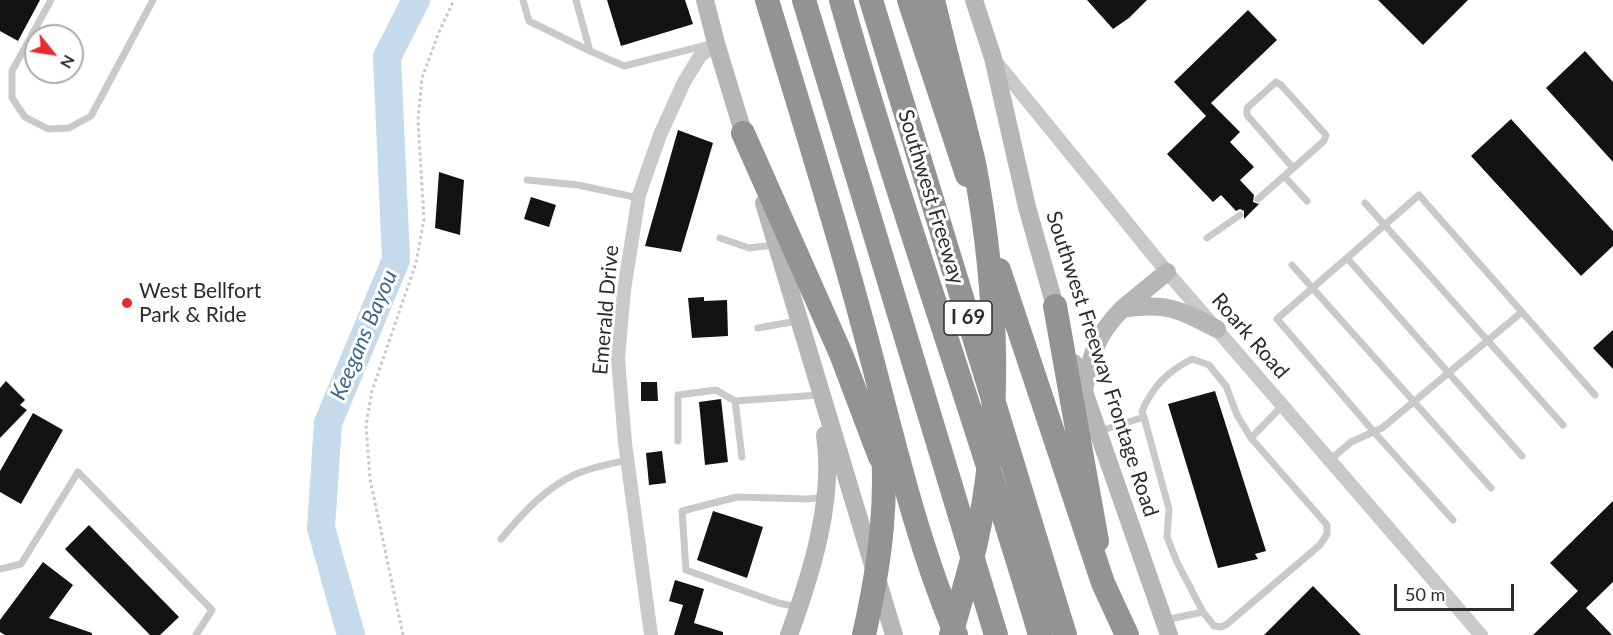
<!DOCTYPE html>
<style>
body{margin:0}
#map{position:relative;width:1613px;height:635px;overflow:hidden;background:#fff;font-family:Lato,sans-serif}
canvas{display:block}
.north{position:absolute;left:24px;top:24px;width:60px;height:60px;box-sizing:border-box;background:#fff;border:2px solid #ababab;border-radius:50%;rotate:120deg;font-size:16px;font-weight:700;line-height:24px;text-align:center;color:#2c2c2c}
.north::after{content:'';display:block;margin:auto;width:21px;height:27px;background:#e52c30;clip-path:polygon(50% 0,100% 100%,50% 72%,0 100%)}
.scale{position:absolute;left:1394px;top:584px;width:120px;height:27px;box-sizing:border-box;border:3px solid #2c2c2c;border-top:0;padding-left:8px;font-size:18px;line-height:21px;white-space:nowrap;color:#2c2c2c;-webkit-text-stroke:4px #fff;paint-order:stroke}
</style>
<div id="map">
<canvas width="1613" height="635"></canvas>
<div class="north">N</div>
<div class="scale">50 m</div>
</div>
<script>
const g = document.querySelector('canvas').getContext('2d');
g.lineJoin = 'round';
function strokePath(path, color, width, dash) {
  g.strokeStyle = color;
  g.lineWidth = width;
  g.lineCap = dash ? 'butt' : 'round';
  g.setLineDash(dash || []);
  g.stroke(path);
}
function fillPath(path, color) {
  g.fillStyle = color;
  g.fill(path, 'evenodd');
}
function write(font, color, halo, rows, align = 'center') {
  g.font = font + ' Lato,sans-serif';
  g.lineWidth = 6;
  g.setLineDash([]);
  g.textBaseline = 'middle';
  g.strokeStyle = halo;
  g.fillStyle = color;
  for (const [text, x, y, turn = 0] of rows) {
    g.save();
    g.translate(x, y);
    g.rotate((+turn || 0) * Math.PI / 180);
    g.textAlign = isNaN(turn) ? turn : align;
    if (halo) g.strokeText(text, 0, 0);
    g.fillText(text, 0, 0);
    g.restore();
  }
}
strokePath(new Path2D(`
 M 351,635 L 321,528 L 328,423 L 396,260 L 387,57 L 416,0`), '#c5daeb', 28);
fillPath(new Path2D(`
 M 0,0 L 40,0 L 18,41 L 0,31 Z
 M 607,0 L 685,0 L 693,24 L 621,46 Z
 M 1087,0 L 1147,0 L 1129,18 L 1113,29 Z
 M 1378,0 L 1468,0 L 1423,45 Z
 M 1248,10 L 1277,40 L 1211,103 L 1240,132 L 1230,142 L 1254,167 L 1240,180 L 1254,195 L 1253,202 L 1259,204 L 1244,219 L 1244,211 L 1240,209 L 1236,211 L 1221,195 L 1213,202 L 1167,154 L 1206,116 L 1174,82 Z
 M 1585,51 L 1613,82 L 1613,162 L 1546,88 Z
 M 1511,119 L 1613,231 L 1613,246 L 1581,276 L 1471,156 Z
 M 678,130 L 713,143 L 681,252 L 645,246 Z
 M 439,172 L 464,180 L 460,235 L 435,228 Z
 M 531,197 L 556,205 L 549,227 L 524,219 Z
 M 704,297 L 704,301 L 727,300 L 728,336 L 692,338 L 688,298 Z
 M 1613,330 L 1613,369 L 1593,348 Z
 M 6,381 L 25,400 L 20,405 L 27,410 L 0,438 L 0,388 Z
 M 641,382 L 657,382 L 658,401 L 641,401 Z
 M 1215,391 L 1266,551 L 1255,554 L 1258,559 L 1218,568 L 1168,404 Z
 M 721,399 L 728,462 L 705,465 L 699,402 Z
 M 33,413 L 63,430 L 21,504 L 0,492 L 0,471 Z
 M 662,451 L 666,483 L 649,485 L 646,453 Z
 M 1613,501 L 1613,582 L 1586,608 L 1612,635 L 1533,635 L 1578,591 L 1550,563 Z
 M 713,511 L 763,527 L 747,578 L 697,560 Z
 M 89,525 L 179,617 L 160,635 L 150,635 L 65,549 Z
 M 43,562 L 73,585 L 49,618 L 92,633 L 92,635 L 5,635 L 0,632 L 0,620 Z
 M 675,580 L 704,589 L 694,623 L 723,632 L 723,635 L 674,635 L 683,605 L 669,601 Z
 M 1313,586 L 1361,635 L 1264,635 Z`), '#131313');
strokePath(new Path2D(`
 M 403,635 L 370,479 L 366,425 L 372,391 L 416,263 L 424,219 L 418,120 L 422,78 L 439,32 L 454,0`), '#c9c9c9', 3, [3, 3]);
strokePath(new Path2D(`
 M 51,0 L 12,71 L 12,98 L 25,117 L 48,129 L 69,128 L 91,116 L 153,0
 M 523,0 L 529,21 L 590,51 L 576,0
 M 590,51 L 624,66 L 707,45
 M 1284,176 L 1307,201
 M 527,180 L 578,185 L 639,198
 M 1258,199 L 1324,141 L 1326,135 L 1281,85 L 1276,82 L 1247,108 L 1247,115 L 1293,168
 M 1365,203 L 1563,425
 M 720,238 L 749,248 L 774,245
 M 1207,238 L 1240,215
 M 1347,258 L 1522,456
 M 1292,265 L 1491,488
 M 1522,312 L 1595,395
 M 758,328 L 797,321
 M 735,401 L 742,457
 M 1144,417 L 1169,509 L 1167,537 L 1177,562 L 1203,612
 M 1100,431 L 1144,417 L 1142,411 C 1154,385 1167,372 1192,359 L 1209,365 L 1226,386 L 1237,415 L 1251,438
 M 678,441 L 678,395 L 716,390 L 735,401 L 819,395
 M 1330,460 L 1351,442 L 1382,428 L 1522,312 L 1419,195 L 1277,319 L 1374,432 L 1453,520
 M 501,539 C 522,514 544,489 574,475 C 591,467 610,464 628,460
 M 0,569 L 21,564 L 78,472 L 212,610 L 196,635
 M 798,607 L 778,603 L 686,570 L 682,511 L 737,497 L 808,499 L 824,497
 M 1165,620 L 1203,612 L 1214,626 L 1221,627 L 1227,624 L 1320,545 L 1327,534 L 1327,525 L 1251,438 L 1283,405`), '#c9c9c9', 7);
strokePath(new Path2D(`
 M 996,62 L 1167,272 L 1481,635
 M 651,635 L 625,443 L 618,359 L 624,290 L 639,195 L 660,135 L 684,82 L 700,56 L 716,43`), '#c9c9c9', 14);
strokePath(new Path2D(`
 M 705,0 L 716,43 L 747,145
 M 974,0 L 993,58 L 1027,207 L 1058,317
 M 764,203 L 894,635
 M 1123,308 L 1167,272
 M 1074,363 L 1169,635
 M 1084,390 C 1092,353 1095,337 1122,309 C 1167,302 1178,309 1217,329
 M 789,635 C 811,575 835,499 825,435`), '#b6b6b6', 18);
strokePath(new Path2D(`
 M 767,0 C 799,106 832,211 861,318 C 890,424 913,533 956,635
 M 804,0 L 996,635
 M 841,0 C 901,213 978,422 1040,635
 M 871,0 L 1065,635
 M 909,0 L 967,175
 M 743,133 L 841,354 L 880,457
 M 1055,306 L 1097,541`), '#939393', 24);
strokePath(new Path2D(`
 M 933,0 C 942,37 951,74 961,110 C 965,129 971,148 975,168 C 998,291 1003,424 975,547 C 968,577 959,606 951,635
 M 999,270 L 1103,583 L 1127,635
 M 864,635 C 880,564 890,494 880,421`), '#939393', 24);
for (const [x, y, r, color] of [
 [127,303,6,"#e52c30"]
]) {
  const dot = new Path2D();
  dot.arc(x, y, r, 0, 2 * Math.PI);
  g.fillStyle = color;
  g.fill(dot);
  strokePath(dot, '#fff', 2);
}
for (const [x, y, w] of [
 [968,318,48]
]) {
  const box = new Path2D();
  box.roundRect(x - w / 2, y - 17, w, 34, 4.5);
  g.fillStyle = '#fff';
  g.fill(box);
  strokePath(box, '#2c2c2c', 1.5);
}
write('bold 20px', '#2c2c2c', null, [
 ["I 69",968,318]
]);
write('21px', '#2c2c2c', '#fff', [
 ["Southwest Freeway",931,197,73],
 ["Emerald Drive",606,310,-85],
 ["Roark Road",1250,336,49],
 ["Southwest Freeway Frontage Road",1102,364,72]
]);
write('21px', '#2c2c2c', '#fff', [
 ["West Bellfort",139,291],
 ["Park & Ride",139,315]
], 'left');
write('italic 22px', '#3b698e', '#fff', [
 ["Keegans Bayou",364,335,-67]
]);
</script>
